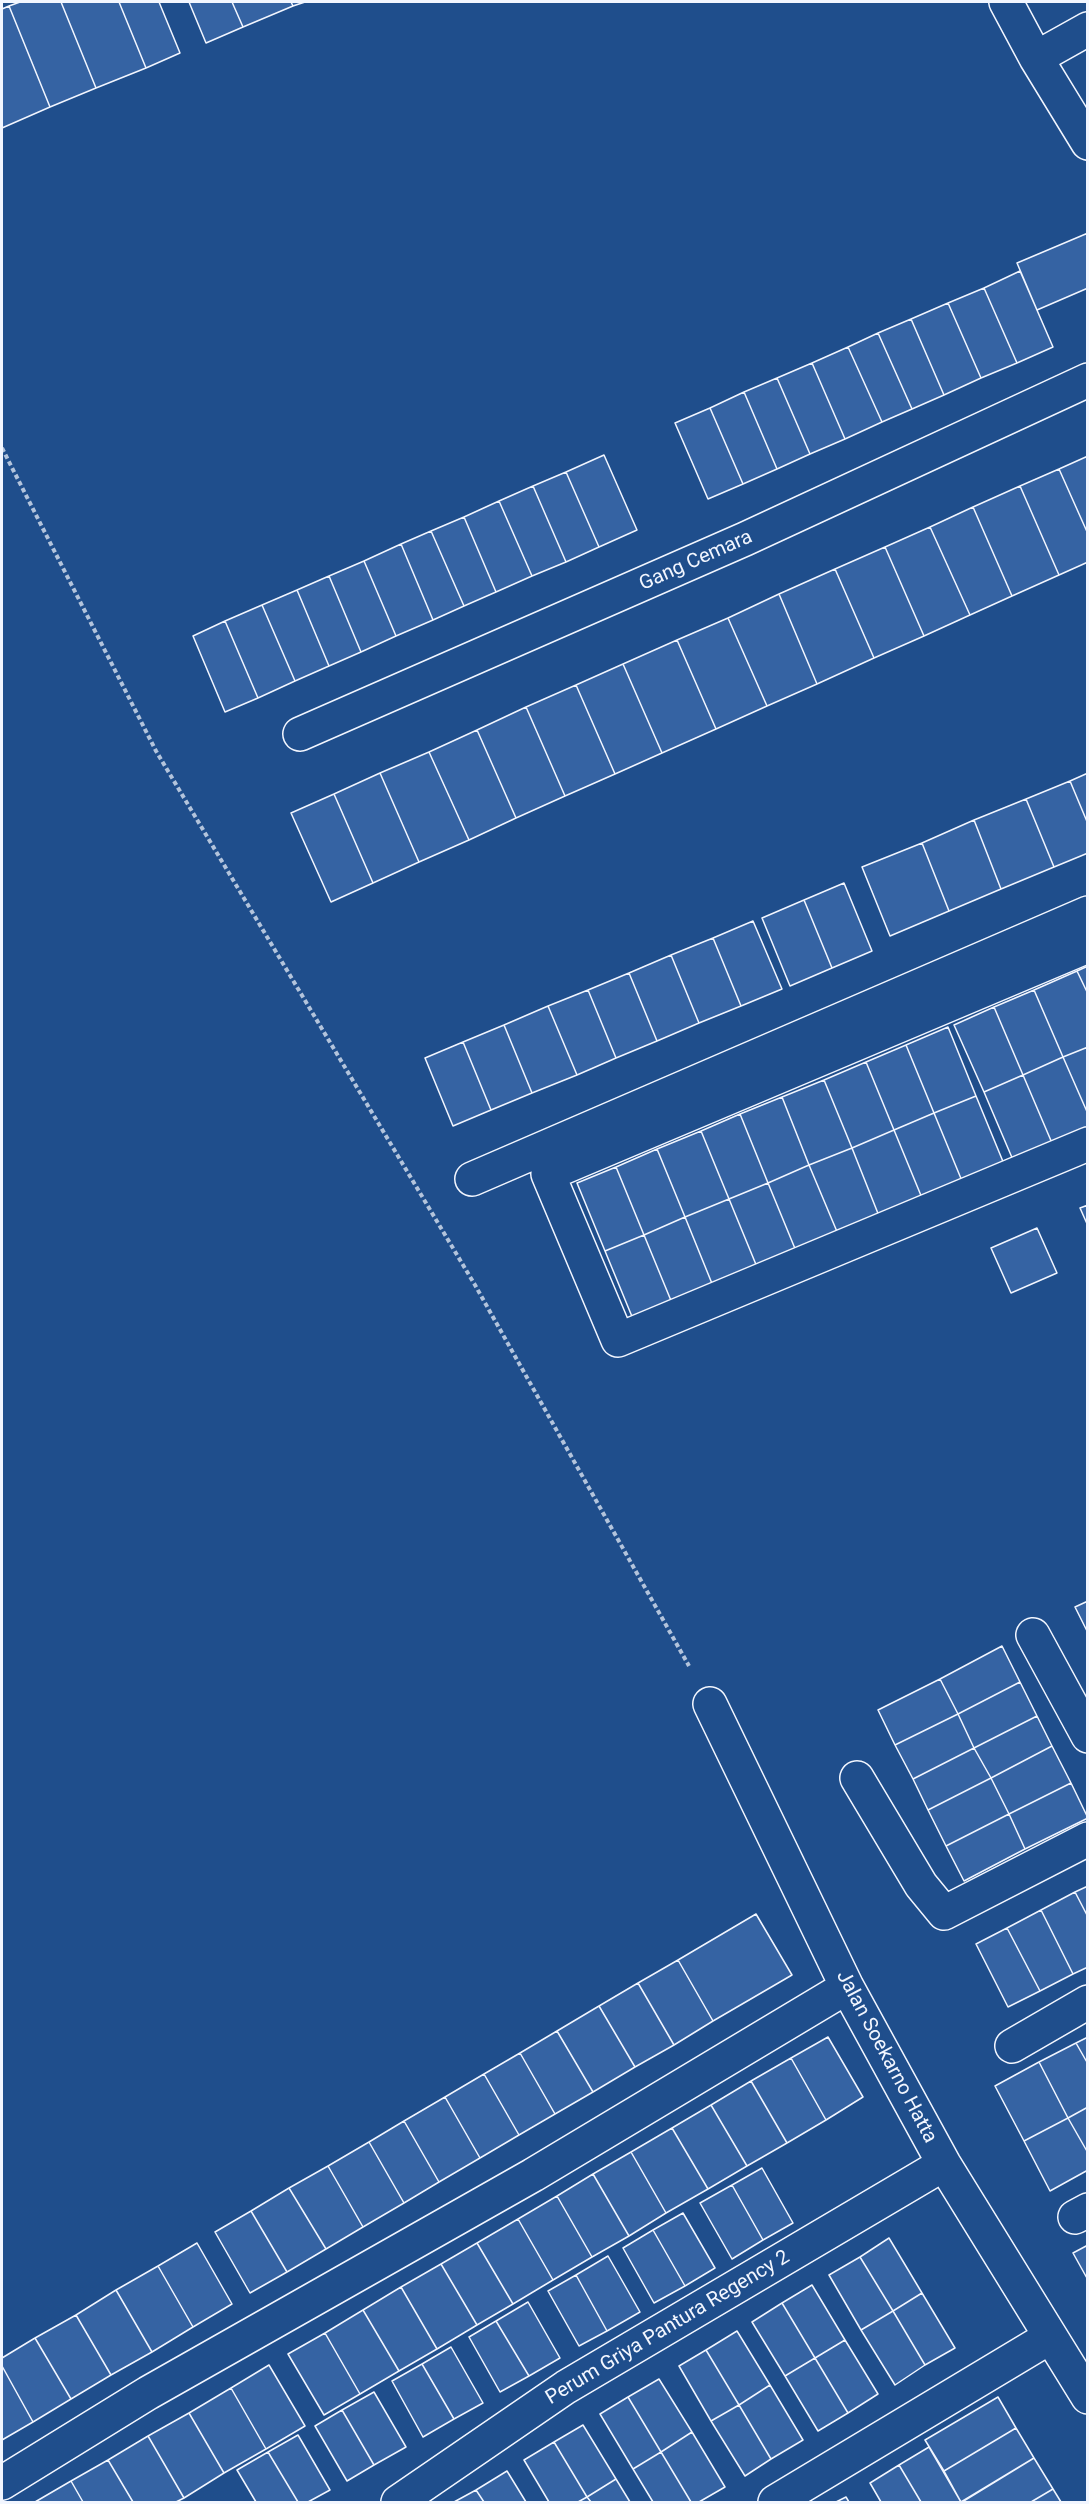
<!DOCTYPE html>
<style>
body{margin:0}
#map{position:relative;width:1089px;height:2504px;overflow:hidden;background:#1f4e8c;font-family:Roboto,sans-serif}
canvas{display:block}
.frame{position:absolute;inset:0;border:3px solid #f2f6ff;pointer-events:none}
</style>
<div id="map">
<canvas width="1089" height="2504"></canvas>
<div class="frame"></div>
</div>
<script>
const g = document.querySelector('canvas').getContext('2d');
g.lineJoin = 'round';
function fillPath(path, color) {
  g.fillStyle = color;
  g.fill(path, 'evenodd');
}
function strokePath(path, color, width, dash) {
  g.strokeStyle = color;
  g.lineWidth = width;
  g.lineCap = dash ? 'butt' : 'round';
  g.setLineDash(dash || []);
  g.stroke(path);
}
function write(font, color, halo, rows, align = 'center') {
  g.font = font + ' Roboto,sans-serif';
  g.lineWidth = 4.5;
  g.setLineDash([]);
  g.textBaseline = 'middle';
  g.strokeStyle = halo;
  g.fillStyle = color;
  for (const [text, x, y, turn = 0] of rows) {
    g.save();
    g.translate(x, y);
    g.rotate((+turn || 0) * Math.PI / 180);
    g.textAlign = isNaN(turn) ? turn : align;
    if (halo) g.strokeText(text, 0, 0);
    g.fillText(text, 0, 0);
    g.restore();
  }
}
const building = new Path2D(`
 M 20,2 L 61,2 L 96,88 L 50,107 L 9,6 Z
 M 61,2 L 119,2 L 146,68 L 96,88 Z
 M 119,2 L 159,2 L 180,53 L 146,68 Z
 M 189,2 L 232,2 L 243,27 L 206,43 Z
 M 232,2 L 291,2 L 293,6 L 243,27 Z
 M 291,2 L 305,2 L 293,6 Z
 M 9,6 L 50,107 L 2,128 L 2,9 Z
 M 1088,233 L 1088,288 L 1037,310 L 1017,263 Z
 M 1020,271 L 1053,347 L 1017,363 L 984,288 Z
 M 984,288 L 1017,363 L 981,378 L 948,303 Z
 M 948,303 L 981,378 L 944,395 L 911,319 Z
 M 911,319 L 944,395 L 912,409 L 878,333 Z
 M 878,333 L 912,409 L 882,422 L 848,347 Z
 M 848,347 L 882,422 L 845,439 L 812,363 Z
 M 812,363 L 845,439 L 810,454 L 777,378 Z
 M 777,378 L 810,454 L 777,469 L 744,392 Z
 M 744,392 L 777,469 L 743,484 L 710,408 Z
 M 710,408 L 743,484 L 708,499 L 675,423 Z
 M 604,455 L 637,530 L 599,547 L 566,472 Z
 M 1088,456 L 1088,534 L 1059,469 Z
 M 1059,469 L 1088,534 L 1088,562 L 1059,575 L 1020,486 Z
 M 566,472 L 599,547 L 566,562 L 533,486 Z
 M 533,486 L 566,562 L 532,576 L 499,501 Z
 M 1020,486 L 1059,575 L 1012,596 L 973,507 Z
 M 499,501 L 532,576 L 496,592 L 464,517 Z
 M 973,507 L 1012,596 L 970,615 L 930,527 Z
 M 464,517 L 496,592 L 464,606 L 431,531 Z
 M 930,527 L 970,615 L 924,636 L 885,547 Z
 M 431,531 L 464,606 L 433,620 L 401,544 Z
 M 401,544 L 433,620 L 396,636 L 364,561 Z
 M 885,547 L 924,636 L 874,658 L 835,569 Z
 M 364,561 L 396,636 L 361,652 L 329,576 Z
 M 835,569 L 874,658 L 817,684 L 779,594 Z
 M 329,576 L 361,652 L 329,666 L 297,590 Z
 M 297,590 L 329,666 L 295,681 L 262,605 Z
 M 779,594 L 817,684 L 767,706 L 728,618 Z
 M 262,605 L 295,681 L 258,698 L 225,621 Z
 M 728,618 L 767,706 L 716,729 L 677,640 Z
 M 225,621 L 258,698 L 225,712 L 193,636 Z
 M 677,640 L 716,729 L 662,753 L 623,664 Z
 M 623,664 L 662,753 L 615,774 L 576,685 Z
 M 576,685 L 615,774 L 565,796 L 526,707 Z
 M 526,707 L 565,796 L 516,818 L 477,730 Z
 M 477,730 L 516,818 L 469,840 L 429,752 Z
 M 429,752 L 469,840 L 419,862 L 380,773 Z
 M 380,773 L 419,862 L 373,883 L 334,794 Z
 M 1088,773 L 1088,824 L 1070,781 Z
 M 1070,781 L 1088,824 L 1088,853 L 1054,867 L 1026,799 Z
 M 334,794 L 373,883 L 331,902 L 291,813 Z
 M 1026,799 L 1054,867 L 1001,889 L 974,820 Z
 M 974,820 L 1001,889 L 949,911 L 922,843 Z
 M 922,843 L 949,911 L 890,936 L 862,867 Z
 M 844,883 L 872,951 L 832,968 L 804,900 Z
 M 804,900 L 832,968 L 790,986 L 762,918 Z
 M 753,921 L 782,989 L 741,1006 L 713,938 Z
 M 713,938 L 741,1006 L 699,1023 L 671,955 Z
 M 671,955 L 699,1023 L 657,1041 L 629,973 Z
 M 1088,966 L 1088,994 L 1077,971 Z
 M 1077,971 L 1088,994 L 1088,1047 L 1063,1057 L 1034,990 Z
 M 629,973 L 657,1041 L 616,1058 L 588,990 Z
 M 588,990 L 616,1058 L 577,1075 L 548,1006 Z
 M 1034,990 L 1063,1057 L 1023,1075 L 994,1007 Z
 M 548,1006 L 577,1075 L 532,1093 L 504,1025 Z
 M 994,1007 L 1023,1075 L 984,1092 L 954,1025 Z
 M 504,1025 L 532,1093 L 491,1110 L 463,1042 Z
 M 948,1027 L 976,1096 L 934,1113 L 906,1045 Z
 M 463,1042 L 491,1110 L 453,1126 L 425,1058 Z
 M 906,1045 L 934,1113 L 894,1130 L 866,1062 Z
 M 1088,1047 L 1088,1114 L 1063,1057 Z
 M 1063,1057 L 1088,1114 L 1088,1127 L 1052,1143 L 1023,1075 Z
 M 866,1062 L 894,1130 L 852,1148 L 824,1080 Z
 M 1023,1075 L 1052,1143 L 1013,1160 L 984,1092 Z
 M 824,1080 L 852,1148 L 809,1165 L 782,1097 Z
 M 976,1096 L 1004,1164 L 962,1181 L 934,1113 Z
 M 782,1097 L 809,1165 L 768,1183 L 740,1114 Z
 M 934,1113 L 962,1181 L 922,1198 L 894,1130 Z
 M 740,1114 L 768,1183 L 729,1199 L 701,1131 Z
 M 894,1130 L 922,1198 L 879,1216 L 852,1148 Z
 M 701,1131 L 729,1199 L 685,1217 L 657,1149 Z
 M 852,1148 L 879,1216 L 838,1234 L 809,1165 Z
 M 657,1149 L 685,1217 L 644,1235 L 616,1167 Z
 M 809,1165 L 838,1234 L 796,1251 L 768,1183 Z
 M 616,1167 L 644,1235 L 605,1251 L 577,1183 Z
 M 768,1183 L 796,1251 L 757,1267 L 729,1199 Z
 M 729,1199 L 757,1267 L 713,1286 L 685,1217 Z
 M 1088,1205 L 1088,1226 L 1080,1208 Z
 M 685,1217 L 713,1286 L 672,1303 L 644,1235 Z
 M 1037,1228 L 1057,1273 L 1011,1293 L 991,1248 Z
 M 644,1235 L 672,1303 L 633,1319 L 605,1251 Z
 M 1088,1601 L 1088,1633 L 1075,1607 Z
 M 1002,1646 L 1020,1682 L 958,1714 L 940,1679 Z
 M 940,1679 L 958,1714 L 895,1745 L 878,1710 Z
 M 1020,1682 L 1037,1716 L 974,1748 L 958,1714 Z
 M 958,1714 L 974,1748 L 913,1779 L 895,1745 Z
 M 1037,1716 L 1052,1746 L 991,1778 L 974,1748 Z
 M 1052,1746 L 1071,1783 L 1009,1814 L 991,1778 Z
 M 974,1748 L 991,1778 L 928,1810 L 913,1779 Z
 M 991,1778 L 1009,1814 L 946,1846 L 928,1810 Z
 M 1071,1783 L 1088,1818 L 1025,1849 L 1009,1814 Z
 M 1009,1814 L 1025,1849 L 964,1881 L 946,1846 Z
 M 1088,1886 L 1088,1917 L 1075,1892 Z
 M 1075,1892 L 1088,1917 L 1088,1967 L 1073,1974 L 1041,1910 Z
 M 1041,1910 L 1073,1974 L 1040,1991 L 1007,1928 Z
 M 756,1914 L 792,1975 L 713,2021 L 678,1960 Z
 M 1007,1928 L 1040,1991 L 1008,2007 L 976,1944 Z
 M 678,1960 L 713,2021 L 674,2045 L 638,1983 Z
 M 638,1983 L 674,2045 L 635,2067 L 599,2006 Z
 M 599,2006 L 635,2067 L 593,2092 L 557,2031 Z
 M 557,2031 L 593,2092 L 555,2114 L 520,2053 Z
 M 828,2037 L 863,2097 L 826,2120 L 791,2058 Z
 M 1088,2037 L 1088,2064 L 1076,2043 Z
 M 1076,2043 L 1088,2064 L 1088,2107 L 1068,2118 L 1039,2062 Z
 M 520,2053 L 555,2114 L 519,2135 L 484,2074 Z
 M 791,2058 L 826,2120 L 787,2143 L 751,2081 Z
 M 1039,2062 L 1068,2118 L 1024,2141 L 995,2086 Z
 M 484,2074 L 519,2135 L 480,2158 L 445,2097 Z
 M 751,2081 L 787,2143 L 747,2166 L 711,2105 Z
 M 445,2097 L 480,2158 L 439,2182 L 404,2121 Z
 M 711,2105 L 747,2166 L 708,2189 L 672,2128 Z
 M 1088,2107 L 1088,2153 L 1068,2118 Z
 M 1068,2118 L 1088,2153 L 1088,2170 L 1050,2191 L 1024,2141 Z
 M 404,2121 L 439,2182 L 404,2203 L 369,2142 Z
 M 672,2128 L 708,2189 L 666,2213 L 631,2152 Z
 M 369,2142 L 404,2203 L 363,2227 L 328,2166 Z
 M 631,2152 L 666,2213 L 629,2236 L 593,2174 Z
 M 328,2166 L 363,2227 L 326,2249 L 289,2188 Z
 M 762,2168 L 793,2223 L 763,2240 L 732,2185 Z
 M 593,2174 L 629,2236 L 592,2257 L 557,2196 Z
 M 732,2185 L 763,2240 L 732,2259 L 700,2203 Z
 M 289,2188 L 326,2249 L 287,2272 L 251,2211 Z
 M 557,2196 L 592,2257 L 553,2280 L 518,2219 Z
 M 251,2211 L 287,2272 L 250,2293 L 215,2232 Z
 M 683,2213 L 715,2268 L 685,2286 L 653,2230 Z
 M 518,2219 L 553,2280 L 513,2304 L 477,2243 Z
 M 653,2230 L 685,2286 L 654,2303 L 623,2248 Z
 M 889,2238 L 922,2293 L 893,2311 L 860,2257 Z
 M 197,2243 L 232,2304 L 193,2327 L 158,2266 Z
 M 477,2243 L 513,2304 L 477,2325 L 441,2264 Z
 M 1088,2245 L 1088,2280 L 1073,2253 Z
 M 608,2256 L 640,2312 L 607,2331 L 576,2275 Z
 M 860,2257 L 893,2311 L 861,2330 L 829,2275 Z
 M 441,2264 L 477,2325 L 437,2349 L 401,2287 Z
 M 158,2266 L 193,2327 L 152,2352 L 116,2290 Z
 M 576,2275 L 607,2331 L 579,2346 L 548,2291 Z
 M 812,2285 L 845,2340 L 815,2358 L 782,2303 Z
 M 401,2287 L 437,2349 L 399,2371 L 363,2310 Z
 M 116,2290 L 152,2352 L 111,2375 L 76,2315 Z
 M 922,2293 L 955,2348 L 925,2365 L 893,2311 Z
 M 528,2302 L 560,2358 L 529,2376 L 496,2321 Z
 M 782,2303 L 815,2358 L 785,2376 L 752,2322 Z
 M 363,2310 L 399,2371 L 360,2394 L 325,2333 Z
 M 893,2311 L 925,2365 L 895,2385 L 861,2330 Z
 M 76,2315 L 111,2375 L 71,2399 L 35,2338 Z
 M 496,2321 L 529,2376 L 500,2392 L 469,2337 Z
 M 737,2331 L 770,2385 L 739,2405 L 706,2350 Z
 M 325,2333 L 360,2394 L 324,2415 L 288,2354 Z
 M 35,2338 L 71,2399 L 33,2422 L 2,2366 L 2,2358 Z
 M 845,2340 L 878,2394 L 848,2413 L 815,2358 Z
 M 451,2347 L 483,2403 L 454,2419 L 422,2364 Z
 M 706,2350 L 739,2405 L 711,2421 L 679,2366 Z
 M 815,2358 L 848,2413 L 818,2431 L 785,2376 Z
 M 422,2364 L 454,2419 L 423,2437 L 392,2381 Z
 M 269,2365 L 305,2426 L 266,2449 L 231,2388 Z
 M 2,2366 L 33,2422 L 2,2440 Z
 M 659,2379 L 692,2432 L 661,2452 L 628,2397 Z
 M 770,2385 L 803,2440 L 771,2459 L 739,2405 Z
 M 231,2388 L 266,2449 L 224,2473 L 189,2413 Z
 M 374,2392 L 406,2447 L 374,2465 L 342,2410 Z
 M 628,2397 L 661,2452 L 633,2469 L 600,2414 Z
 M 998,2397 L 1016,2428 L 944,2471 L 925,2440 Z
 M 739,2405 L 771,2459 L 745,2476 L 711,2421 Z
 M 342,2410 L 374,2465 L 347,2481 L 315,2426 Z
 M 189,2413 L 224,2473 L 184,2498 L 148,2436 Z
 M 583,2425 L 616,2479 L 587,2497 L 554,2442 Z
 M 1016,2428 L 1034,2458 L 961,2502 L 944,2471 Z
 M 692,2432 L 725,2487 L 699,2502 L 691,2502 L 661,2452 Z
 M 298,2435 L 330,2490 L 308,2502 L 298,2502 L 268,2452 Z
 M 148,2436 L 184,2498 L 176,2502 L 133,2502 L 108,2460 Z
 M 554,2442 L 587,2497 L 578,2502 L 549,2502 L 524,2460 Z
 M 929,2447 L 961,2502 L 921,2502 L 899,2465 Z
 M 268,2452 L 298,2502 L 256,2502 L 237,2470 Z
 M 661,2452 L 691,2502 L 653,2502 L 633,2469 Z
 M 1034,2458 L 1053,2489 L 1031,2502 L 962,2502 Z
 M 108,2460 L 133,2502 L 83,2502 L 71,2481 Z
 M 899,2465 L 921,2502 L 881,2502 L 870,2483 Z
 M 507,2471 L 526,2502 L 484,2502 L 476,2490 Z
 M 616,2479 L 630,2502 L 591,2502 L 587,2497 Z
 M 71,2481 L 83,2502 L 35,2502 Z
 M 1053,2489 L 1061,2502 L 1031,2502 Z
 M 476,2490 L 484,2502 L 454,2502 Z
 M 587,2497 L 591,2502 L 578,2502 Z
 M 846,2497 L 849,2502 L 836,2502 Z`);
fillPath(building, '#3563a3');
strokePath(building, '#f2f6ff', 1.5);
const street = new Path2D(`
 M 1006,2 L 1036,58 L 1088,143
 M 1036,58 L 1088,29
 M 300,734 L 745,539 L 1088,380
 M 1088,946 L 548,1174 L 618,1340 L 1088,1144
 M 472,1179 L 1088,913
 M 1033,1635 L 1088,1736
 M 710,1704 L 847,1987 L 944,2164 L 1088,2397
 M 857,1778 L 921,1885 L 944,1913 L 1088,1839
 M 1012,2046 L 1088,2002
 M 1075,2217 L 1088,2210
 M 2,2483 L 148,2393 L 533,2175 L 847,1987
 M 398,2502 L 566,2387 L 944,2164
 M 775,2502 L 1050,2337`);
strokePath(street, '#f2f6ff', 36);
strokePath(new Path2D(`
 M 2,448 L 156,751 L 475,1285 L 689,1666`), '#b3c4dc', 4, [4.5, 3]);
strokePath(street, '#1f4e8c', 33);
write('20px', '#f2f6ff', '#1f4e8c', [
 ["Gang Cemara",696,561,-24],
 ["Jalan Soekarno Hatta",886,2057,62],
 ["Perum Griya Pantura Regency 2",668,2328,-31]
]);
</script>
